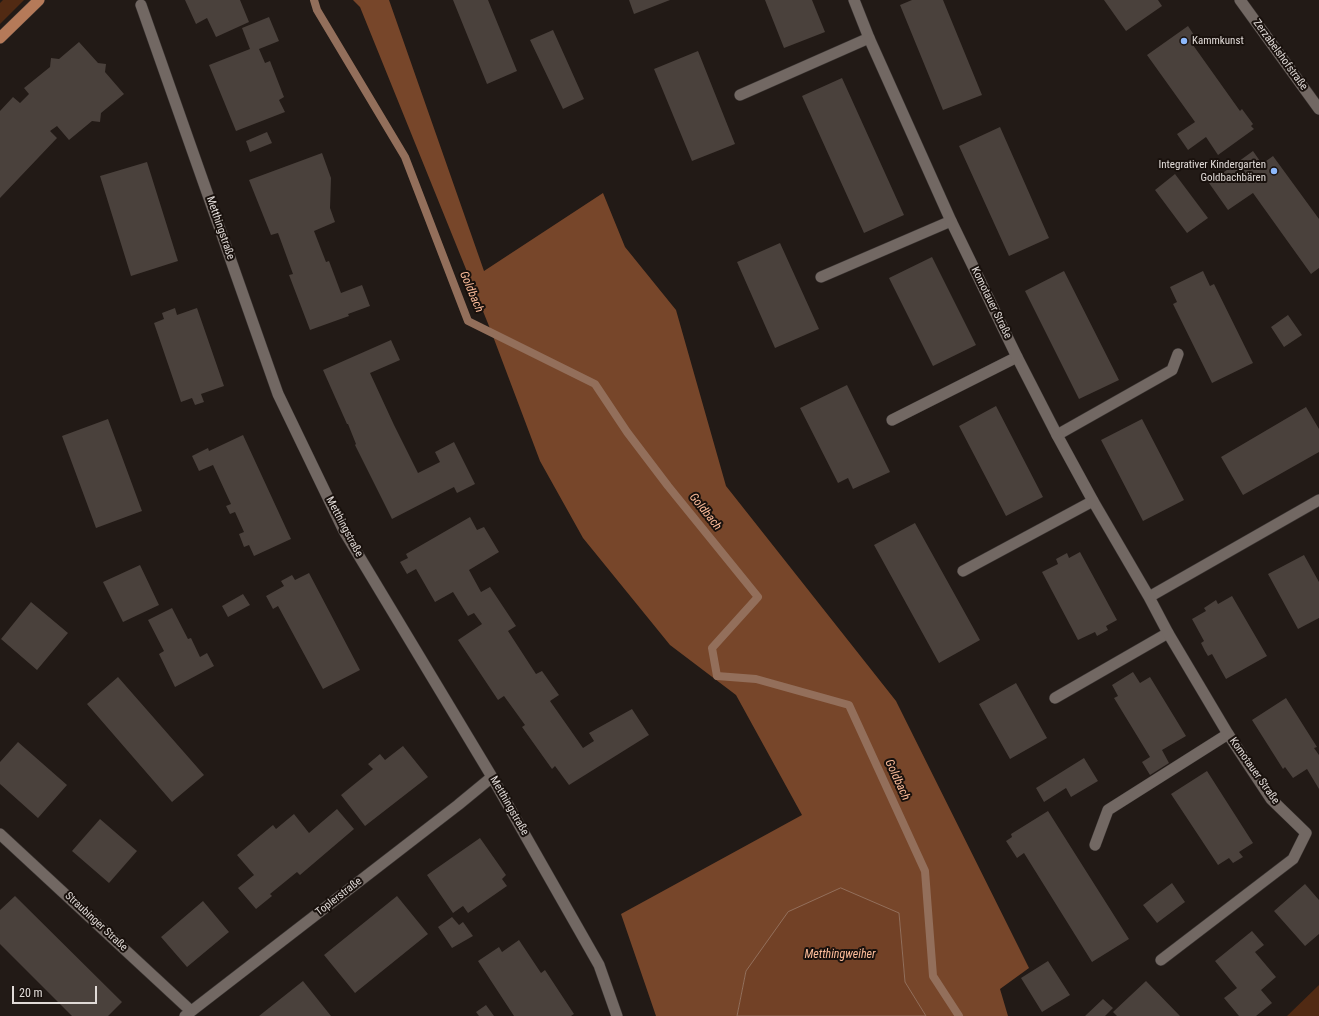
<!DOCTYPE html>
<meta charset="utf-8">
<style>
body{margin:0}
#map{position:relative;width:1319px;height:1016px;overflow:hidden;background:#221a16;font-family:"Roboto Condensed",sans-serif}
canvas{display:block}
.scale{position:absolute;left:12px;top:986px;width:85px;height:18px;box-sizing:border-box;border:2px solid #e0dad7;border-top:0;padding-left:5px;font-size:12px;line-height:14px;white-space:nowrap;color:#e0dad7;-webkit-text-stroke:3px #19110d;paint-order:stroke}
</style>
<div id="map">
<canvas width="1319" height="1016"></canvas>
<div class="scale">20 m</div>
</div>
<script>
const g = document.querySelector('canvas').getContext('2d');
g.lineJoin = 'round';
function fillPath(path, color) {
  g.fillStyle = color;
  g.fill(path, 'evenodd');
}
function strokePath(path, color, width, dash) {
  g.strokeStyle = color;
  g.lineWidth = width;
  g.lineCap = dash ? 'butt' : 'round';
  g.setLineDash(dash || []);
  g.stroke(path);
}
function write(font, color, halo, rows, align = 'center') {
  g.font = font + ' "Roboto Condensed",sans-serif';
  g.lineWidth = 4;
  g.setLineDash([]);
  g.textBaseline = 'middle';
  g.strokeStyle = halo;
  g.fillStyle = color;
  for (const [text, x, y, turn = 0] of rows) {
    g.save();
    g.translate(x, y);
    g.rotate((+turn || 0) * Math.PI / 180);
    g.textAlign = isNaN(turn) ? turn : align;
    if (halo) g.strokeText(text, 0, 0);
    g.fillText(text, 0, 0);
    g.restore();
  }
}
fillPath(new Path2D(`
 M 3,0 L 24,0 L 0,24 L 0,3 Z
 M 1319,985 L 1319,1016 L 1287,1016 Z`), '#512a13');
fillPath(new Path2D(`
 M 353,0 L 389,0 L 484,271 L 603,193 L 625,247 L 676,310 L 726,486 L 896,701 L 1029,968 L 1000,989 L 1008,1016 L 926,1016 L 905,983 L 899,913 L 746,971 L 737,1016 L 656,1016 L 621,914 L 802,815 L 736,695 L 670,645 L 583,538 L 540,461 L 491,331 L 360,7 Z`), '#77462a');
const water = new Path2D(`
 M 841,888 L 899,913 L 905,982 L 926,1016 L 737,1016 L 746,971 L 788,912 Z`);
fillPath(water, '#724126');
strokePath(water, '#936f5b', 1);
strokePath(new Path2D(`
 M 314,0 L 317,10 L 405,157 L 468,321 L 595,384 L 627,432 L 668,486 L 758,597 L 712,648 L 717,676 L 756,679 L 849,705 L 925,871 L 933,976 L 959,1016`), '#936f5b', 8);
fillPath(new Path2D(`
 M 185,0 L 240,0 L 249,22 L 216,37 L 207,18 L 196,24 Z
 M 453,0 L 488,0 L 517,71 L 487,84 Z
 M 629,0 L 670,0 L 634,14 Z
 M 765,0 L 812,0 L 825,32 L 784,48 Z
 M 912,0 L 943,0 L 982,95 L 943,110 L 900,5 Z
 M 1104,0 L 1158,0 L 1162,6 L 1126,31 Z
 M 269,17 L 279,41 L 259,49 L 265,63 L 270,61 L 284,97 L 279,100 L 285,112 L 236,131 L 209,65 L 250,49 L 242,28 Z
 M 1188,26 L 1198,41 L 1193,45 L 1240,111 L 1242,109 L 1253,124 L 1251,126 L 1254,129 L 1218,155 L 1206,137 L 1188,150 L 1177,134 L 1195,122 L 1147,55 Z
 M 553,30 L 584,99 L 563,109 L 530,40 Z
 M 79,42 L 98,63 L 106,64 L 105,72 L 124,94 L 101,113 L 100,122 L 92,121 L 69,140 L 57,126 L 50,131 L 57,138 L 0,198 L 0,111 L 13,97 L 20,103 L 29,94 L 24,88 L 50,67 L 51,58 L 59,59 Z
 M 698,51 L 735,144 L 692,161 L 654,69 Z
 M 842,78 L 904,215 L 864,233 L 802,96 Z
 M 1000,127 L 1049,238 L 1009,256 L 959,146 Z
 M 267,132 L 272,143 L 250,152 L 246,141 Z
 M 1253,151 L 1262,164 L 1273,156 L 1319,219 L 1319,268 L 1311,274 L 1253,193 L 1228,210 L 1209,183 Z
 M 322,153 L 331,178 L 330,208 L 335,222 L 314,231 L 326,262 L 329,261 L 341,293 L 362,285 L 370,306 L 348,314 L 349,316 L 310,330 L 289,275 L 293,274 L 278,233 L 271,235 L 249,180 Z
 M 147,162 L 178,261 L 131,276 L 100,176 Z
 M 1175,174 L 1208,218 L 1187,233 L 1155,190 Z
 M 780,243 L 819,329 L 775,348 L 737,262 Z
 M 932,257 L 976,345 L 933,366 L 889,278 Z
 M 1064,271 L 1119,380 L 1079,399 L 1025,291 Z
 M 1203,271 L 1210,286 L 1214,284 L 1253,363 L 1212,383 L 1173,304 L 1177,302 L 1170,287 Z
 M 175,308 L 177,315 L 197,308 L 224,386 L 201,394 L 204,402 L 195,405 L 192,398 L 181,402 L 154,323 L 164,319 L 162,313 Z
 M 1288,315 L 1302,335 L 1284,347 L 1271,327 Z
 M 391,340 L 400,360 L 370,373 L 394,425 L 418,473 L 440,462 L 435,452 L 454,442 L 475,484 L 457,493 L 454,487 L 392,519 L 355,445 L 356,444 L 348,424 L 347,424 L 323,370 Z
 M 847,385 L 890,472 L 853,489 L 848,478 L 838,483 L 800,408 Z
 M 996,406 L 1043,497 L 1006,516 L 959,426 Z
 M 1306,407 L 1319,429 L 1319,452 L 1243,495 L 1221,457 Z
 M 108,419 L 142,511 L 96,528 L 62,436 Z
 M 1142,419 L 1184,500 L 1143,521 L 1101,440 Z
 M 243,435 L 291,539 L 254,556 L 249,545 L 244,547 L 239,534 L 244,532 L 235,512 L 230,514 L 226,506 L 231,504 L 213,465 L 199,471 L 192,456 L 208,448 L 209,451 Z
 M 470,517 L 477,530 L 484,527 L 499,552 L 469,570 L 481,592 L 490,587 L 516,626 L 508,631 L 536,674 L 542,671 L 559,695 L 550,701 L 583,748 L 594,741 L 589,733 L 632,709 L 649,735 L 569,785 L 555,766 L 552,769 L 522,727 L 525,725 L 504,696 L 498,700 L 458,640 L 482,624 L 474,613 L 468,616 L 453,592 L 435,602 L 416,569 L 407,574 L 400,562 L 408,558 L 406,554 Z
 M 915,523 L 980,640 L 939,663 L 874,545 Z
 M 1080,552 L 1117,620 L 1106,626 L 1108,630 L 1097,636 L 1095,632 L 1078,640 L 1042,572 L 1058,564 L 1056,559 L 1067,553 L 1069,558 Z
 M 1304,555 L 1319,582 L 1319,618 L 1298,629 L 1268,574 Z
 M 140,565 L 159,605 L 123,622 L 103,582 Z
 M 309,573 L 360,670 L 323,689 L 278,606 L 273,609 L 266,596 L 284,586 L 281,581 L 292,575 L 295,580 Z
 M 243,594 L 250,605 L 228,617 L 222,606 Z
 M 1232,596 L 1267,656 L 1226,679 L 1212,654 L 1208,656 L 1205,651 L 1201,643 L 1204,641 L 1192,619 L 1206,611 L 1204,608 L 1216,600 L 1218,604 Z
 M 31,602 L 68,633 L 37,670 L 1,639 Z
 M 172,608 L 188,639 L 191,638 L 200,657 L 207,653 L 214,666 L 175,687 L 159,654 L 164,651 L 148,620 Z
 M 1133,672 L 1140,683 L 1150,677 L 1186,736 L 1162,750 L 1169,763 L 1150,775 L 1142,762 L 1150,757 L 1114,698 L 1118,696 L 1112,685 Z
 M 118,677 L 204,775 L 172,802 L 87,704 Z
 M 1016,683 L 1047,738 L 1010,759 L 979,704 Z
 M 1286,698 L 1317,747 L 1314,748 L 1319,755 L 1319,789 L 1307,769 L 1293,778 L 1285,767 L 1283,769 L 1252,720 Z
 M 18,742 L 67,785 L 38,818 L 0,784 L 0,762 Z
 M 403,746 L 428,777 L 365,826 L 341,795 L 373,769 L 368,764 L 380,754 L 385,760 Z
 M 1084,758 L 1098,781 L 1071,797 L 1066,788 L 1044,802 L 1036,788 Z
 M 1207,771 L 1253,843 L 1239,852 L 1243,857 L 1233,863 L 1229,858 L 1218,865 L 1171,794 Z
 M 337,809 L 354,829 L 300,875 L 297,872 L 270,894 L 272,896 L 256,909 L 238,888 L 254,875 L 237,855 L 273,825 L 276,829 L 294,814 L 309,833 Z
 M 1048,811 L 1129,939 L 1092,962 L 1024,853 L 1017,858 L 1006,841 L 1012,837 L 1011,834 Z
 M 100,819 L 137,851 L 109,883 L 72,851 Z
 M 480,838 L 506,875 L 502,879 L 507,886 L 468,913 L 463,906 L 453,913 L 427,875 Z
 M 1172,883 L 1185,902 L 1157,923 L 1143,905 Z
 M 1305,884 L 1319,900 L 1319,934 L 1305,946 L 1274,911 Z
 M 15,896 L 122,1002 L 108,1016 L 72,1016 L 0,944 L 0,910 Z
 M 397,896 L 428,934 L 355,993 L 324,955 Z
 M 203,901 L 229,932 L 187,967 L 161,937 Z
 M 452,917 L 459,925 L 463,922 L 473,936 L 452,948 L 438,927 Z
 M 1252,931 L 1264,945 L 1255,952 L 1276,977 L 1261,990 L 1272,1003 L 1256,1016 L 1239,1016 L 1224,998 L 1237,988 L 1215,961 Z
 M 519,940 L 541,973 L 545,970 L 574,1014 L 571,1016 L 514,1016 L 478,961 L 499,947 L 502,952 Z
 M 1048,961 L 1070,995 L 1042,1012 L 1021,978 Z
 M 303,981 L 331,1016 L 259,1016 L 269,1008 Z
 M 1146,981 L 1180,1016 L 1117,1016 L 1113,1012 Z
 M 1103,999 L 1113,1008 L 1105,1016 L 1085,1016 Z
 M 486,1005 L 494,1016 L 479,1016 L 476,1012 Z`), '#4a413c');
const service = new Path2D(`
 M 740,95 L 869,38
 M 821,277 L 951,221
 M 892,420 L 1017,357
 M 1057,435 L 1172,370 L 1178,354
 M 963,571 L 1093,501
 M 1055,698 L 1168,633
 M 1095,845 L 1108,810 L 1228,734`);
const minor = new Path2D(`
 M 854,0 L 869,38 L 951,221 L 1017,357 L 1057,435 L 1093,501 L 1149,597 L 1168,633 L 1228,734 L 1271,799 L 1306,833 L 1293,859 L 1161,960
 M 141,5 L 278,394 L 344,531 L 492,777 L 599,965 L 617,1016
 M 1149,597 L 1319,500
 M 0,834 L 191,1011
 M 185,1016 L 458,805 L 492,777`);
const tertiary = new Path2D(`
 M 1240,0 L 1319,109`);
const primary = new Path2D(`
 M 0,38 L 39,0`);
strokePath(service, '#3a3432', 12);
strokePath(minor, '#3a3432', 12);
strokePath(tertiary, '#3a3432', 12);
strokePath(primary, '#3a3432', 12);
strokePath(service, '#726863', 11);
strokePath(minor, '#726863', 11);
strokePath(tertiary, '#726863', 11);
strokePath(primary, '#b57a59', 11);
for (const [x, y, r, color] of [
 [1184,41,4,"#8db9fc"],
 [1274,171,4,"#8db9fc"]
]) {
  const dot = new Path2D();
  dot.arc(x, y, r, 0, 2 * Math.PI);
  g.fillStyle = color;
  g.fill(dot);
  strokePath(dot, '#19110d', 1.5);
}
write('11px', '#e0dad7', '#19110d', [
 ["Kammkunst",1192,41],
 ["Integrativer Kindergarten",1266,165,"right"],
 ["Goldbachbären",1266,178,"right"]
], 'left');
write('11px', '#e0dad7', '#19110d', [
 ["Zerzabelshofstraße",1280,55,54],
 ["Metthingstraße",220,228,71],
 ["Komotauer Straße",991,303,64],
 ["Metthingstraße",344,527,62],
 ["Komotauer Straße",1254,771,55],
 ["Metthingstraße",509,806,60],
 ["Toplerstraße",339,897,-38],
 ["Straubinger Straße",96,922,43]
]);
write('italic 12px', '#fcbc9a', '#19110d', [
 ["Goldbach",471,292,67],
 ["Goldbach",705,512,51],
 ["Goldbach",897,780,65],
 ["Metthingweiher",840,955]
]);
</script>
